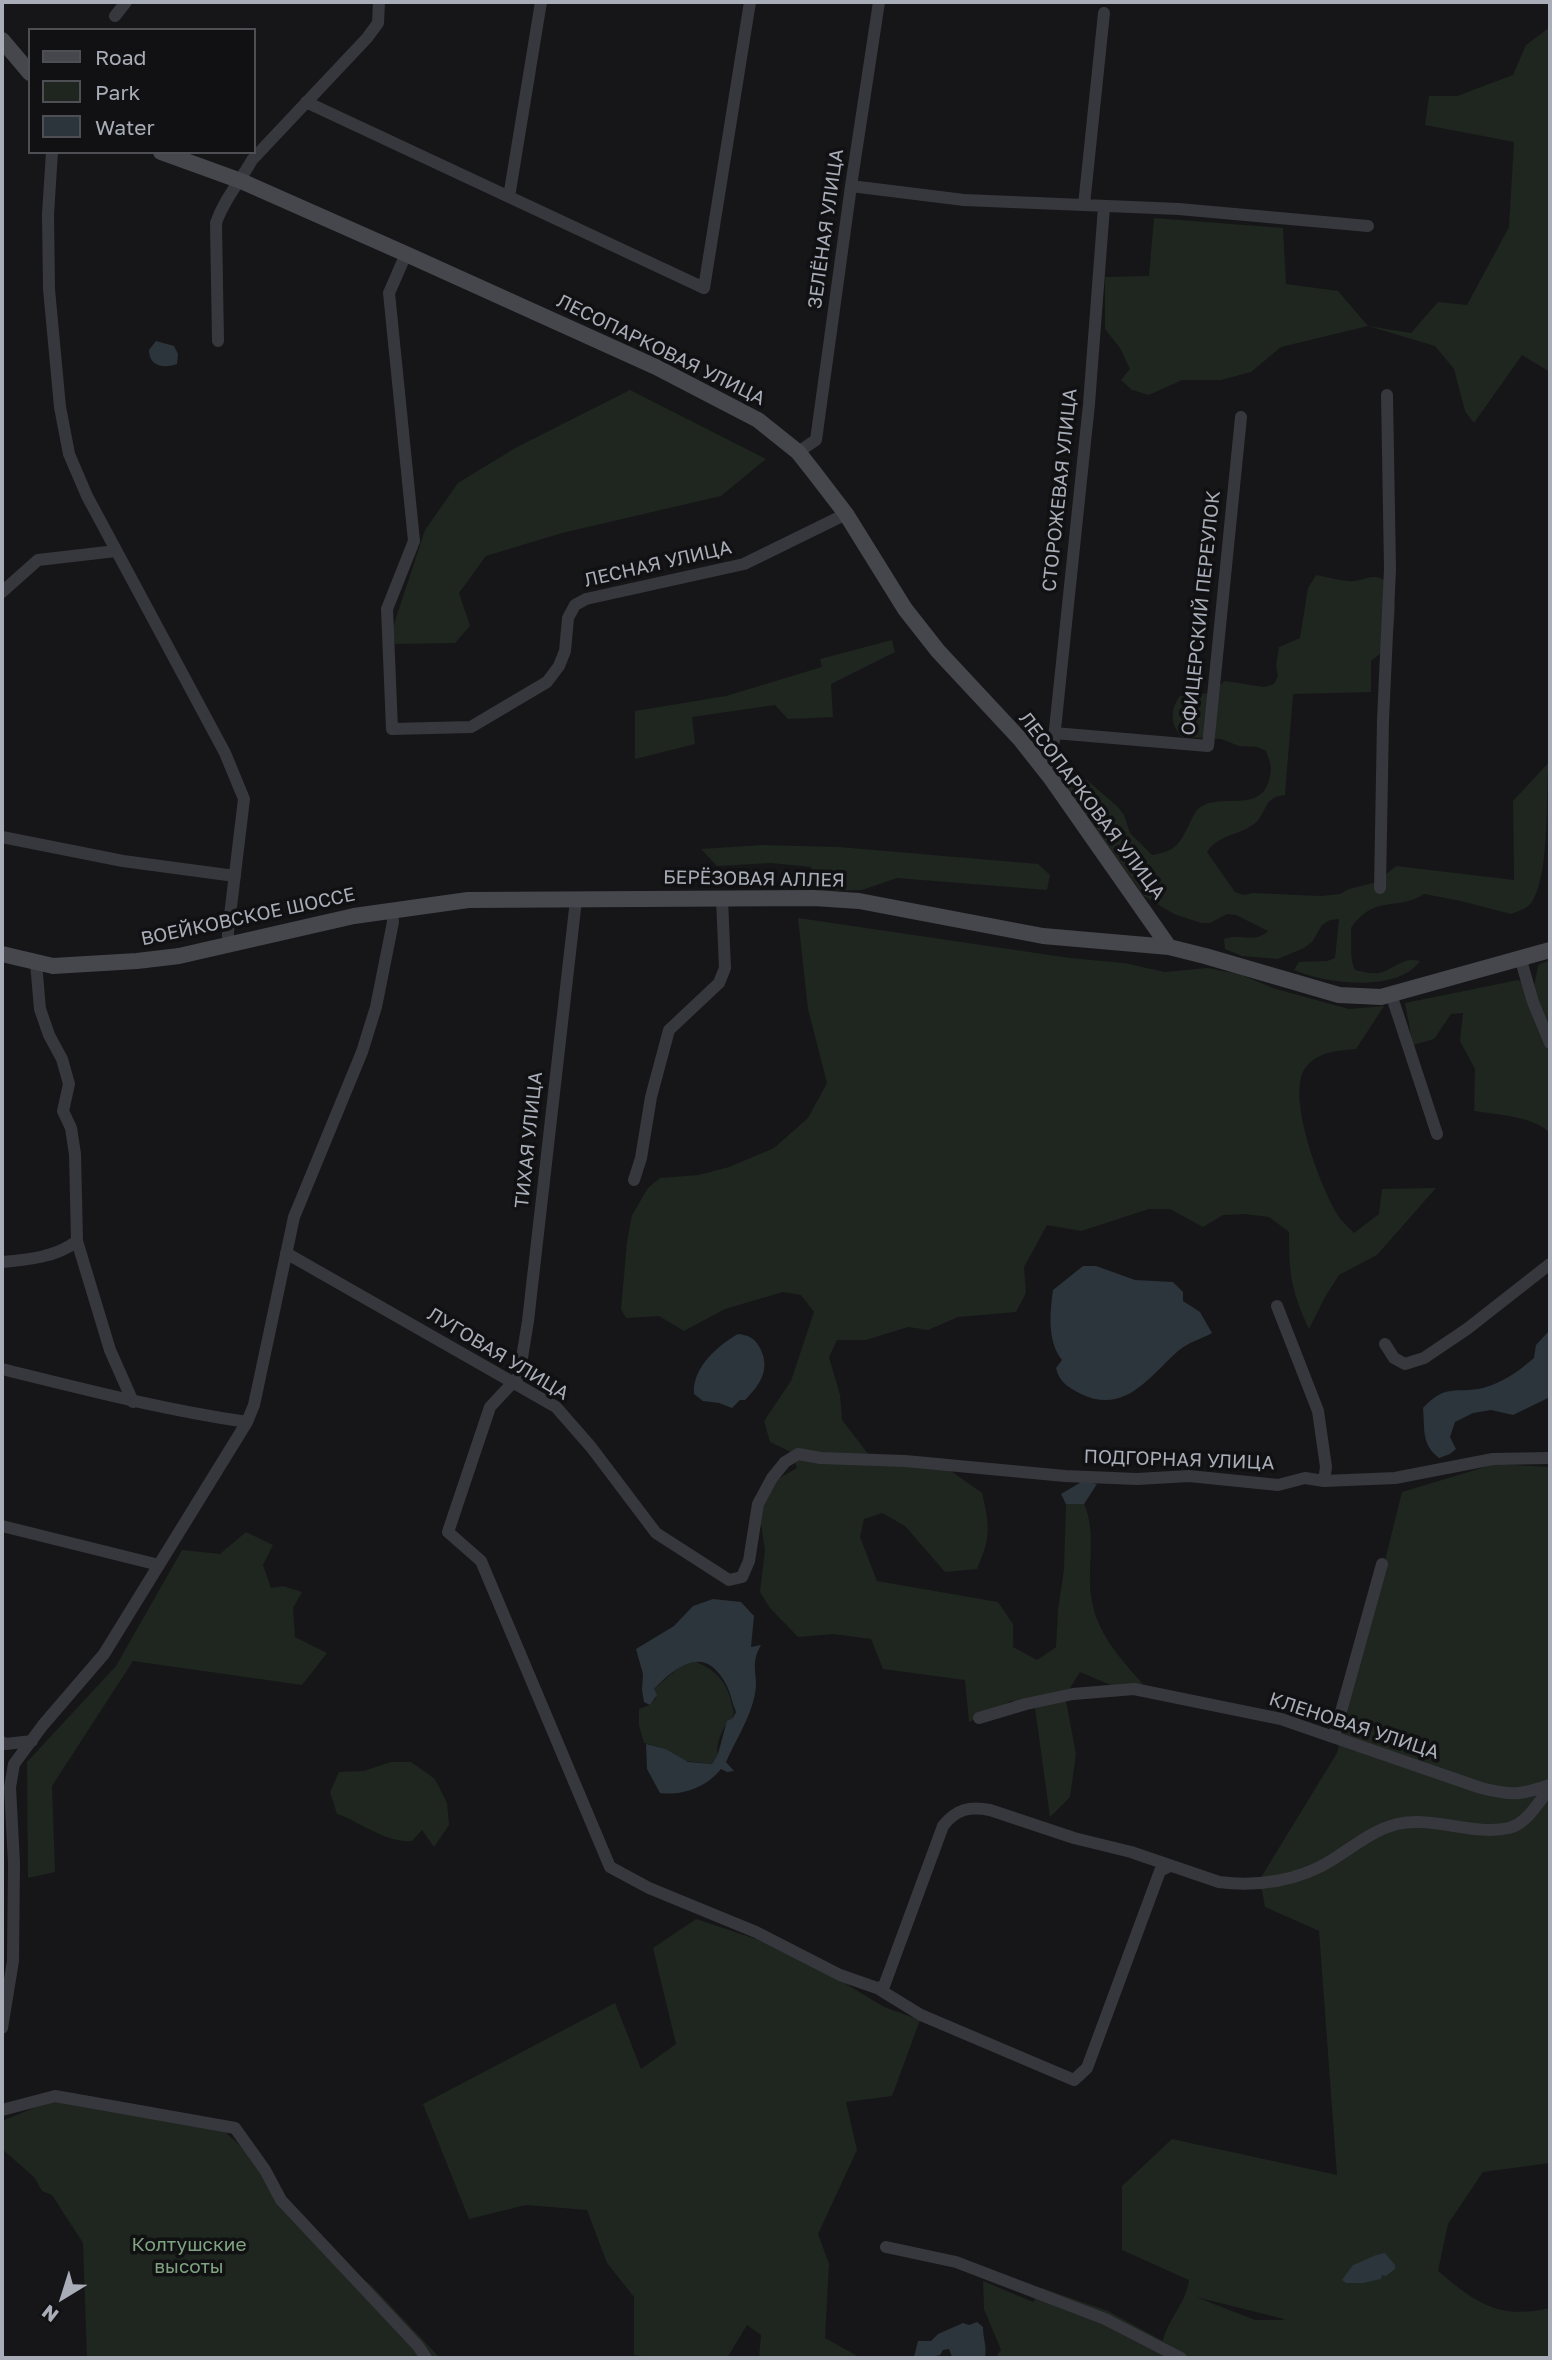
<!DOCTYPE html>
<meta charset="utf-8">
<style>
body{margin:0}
#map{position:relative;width:1552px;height:2360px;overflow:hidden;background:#161618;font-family:"Golos Text",sans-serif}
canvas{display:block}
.frame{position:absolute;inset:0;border:4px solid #a8adb8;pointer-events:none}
.legend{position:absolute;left:28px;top:28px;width:228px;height:126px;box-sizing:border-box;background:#111113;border:2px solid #4d4f55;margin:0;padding:9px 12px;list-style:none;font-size:21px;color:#a8adb8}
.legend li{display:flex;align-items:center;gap:14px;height:35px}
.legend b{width:35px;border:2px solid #4d4f55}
.north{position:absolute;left:28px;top:2262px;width:70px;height:70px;-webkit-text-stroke:5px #111113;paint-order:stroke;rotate:218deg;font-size:19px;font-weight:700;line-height:28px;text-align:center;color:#a8adb8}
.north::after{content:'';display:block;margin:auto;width:24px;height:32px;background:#a8adb8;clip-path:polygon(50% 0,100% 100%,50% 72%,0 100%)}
</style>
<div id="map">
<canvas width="1552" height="2360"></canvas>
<div class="frame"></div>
<ul class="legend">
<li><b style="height:9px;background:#45474d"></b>Road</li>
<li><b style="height:19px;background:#1e261f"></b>Park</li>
<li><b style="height:19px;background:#2c353c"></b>Water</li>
</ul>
<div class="north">N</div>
</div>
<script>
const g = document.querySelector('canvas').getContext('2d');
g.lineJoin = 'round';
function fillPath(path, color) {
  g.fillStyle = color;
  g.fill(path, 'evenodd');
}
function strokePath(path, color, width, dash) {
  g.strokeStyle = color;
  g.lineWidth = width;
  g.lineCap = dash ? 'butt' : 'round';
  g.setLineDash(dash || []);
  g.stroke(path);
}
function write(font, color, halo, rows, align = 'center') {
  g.font = font + ' "Golos Text",sans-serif';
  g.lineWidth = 7;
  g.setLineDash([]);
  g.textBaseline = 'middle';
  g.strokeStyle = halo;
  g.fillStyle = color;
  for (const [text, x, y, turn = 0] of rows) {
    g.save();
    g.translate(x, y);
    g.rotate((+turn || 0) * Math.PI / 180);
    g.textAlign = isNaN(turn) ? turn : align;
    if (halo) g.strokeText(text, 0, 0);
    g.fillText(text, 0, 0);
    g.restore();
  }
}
fillPath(new Path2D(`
 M 1550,27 L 1550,372 L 1522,355 L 1474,423 L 1465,411 L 1454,369 L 1435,346 L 1368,326 L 1281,347 L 1251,372 L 1221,380 L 1182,380 L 1149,395 L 1132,390 L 1121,380 L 1130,369 L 1120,348 L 1105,329 L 1105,277 L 1149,276 L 1154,218 L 1283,228 L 1286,284 L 1338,291 L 1368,326 L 1411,333 L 1438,302 L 1467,305 L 1509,227 L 1514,142 L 1425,125 L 1429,96 L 1457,96 L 1513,75 L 1526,45 Z
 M 630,390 L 766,459 L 721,496 L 562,533 L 486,556 L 459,593 L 470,626 L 455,643 L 395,644 L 391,633 L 425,530 L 458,483 L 517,447 Z
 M 1316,575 C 1328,577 1343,582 1355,581 C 1363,580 1373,574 1382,579 C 1403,592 1393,627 1390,646 L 1371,661 L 1371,692 L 1293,694 L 1285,795 C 1261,798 1269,812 1254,824 C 1238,836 1219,834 1207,852 L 1235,892 L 1244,895 L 1253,893 L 1320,896 L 1340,894 L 1349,889 L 1377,882 L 1396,866 L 1514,880 L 1513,801 L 1550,761 L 1550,769 L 1548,770 C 1546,803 1549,873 1533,900 C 1529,908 1519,911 1511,914 L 1461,901 L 1424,894 C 1397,912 1375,893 1351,928 C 1352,941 1349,959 1355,970 C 1364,972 1374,975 1383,972 C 1396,967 1404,957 1420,961 C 1397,993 1326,984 1294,970 L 1299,962 L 1327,961 L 1335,958 L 1339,919 L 1330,920 L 1322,925 L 1312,942 L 1304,948 L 1278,959 L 1242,956 L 1225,949 L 1224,939 C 1240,933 1255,944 1268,931 L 1236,915 L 1227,914 L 1210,923 L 1201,923 L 1174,914 L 1144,896 L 1060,779 L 1068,774 L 1087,780 L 1118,807 L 1124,815 L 1130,833 L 1152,855 C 1177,851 1179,844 1190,823 C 1192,818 1195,812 1198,809 C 1220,790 1262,817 1270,776 C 1272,766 1270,762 1266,751 L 1257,747 L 1239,746 L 1221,739 L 1182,737 C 1170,725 1170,709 1180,696 L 1209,693 L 1225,681 L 1264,687 L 1274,684 L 1278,676 L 1276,666 L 1279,647 L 1300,638 L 1308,588 Z
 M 892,640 L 895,652 L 831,684 L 833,717 L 788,719 L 775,705 L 692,717 L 695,744 L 635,759 L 635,711 L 726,696 L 822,667 L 820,659 Z
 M 762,845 L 839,847 L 1038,864 L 1050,875 L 1047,890 L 897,878 L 862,890 L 820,891 L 811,867 L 771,863 L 717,866 L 701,849 Z
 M 798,918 L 1070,958 L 1124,963 L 1165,972 L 1207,968 L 1239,974 L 1276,989 L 1349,1009 L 1384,1006 L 1356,1049 C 1337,1051 1319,1051 1306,1067 C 1284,1094 1322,1191 1339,1217 C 1343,1223 1350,1228 1354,1233 L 1379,1214 L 1382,1189 L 1436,1188 L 1377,1255 L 1339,1275 L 1325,1297 L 1309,1329 C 1291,1290 1289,1274 1289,1232 L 1269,1217 L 1245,1214 L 1223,1215 L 1203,1227 L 1170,1209 L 1149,1209 L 1081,1231 L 1047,1225 L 1024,1267 L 1026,1293 L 1016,1312 L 958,1317 L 928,1330 L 908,1327 L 866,1340 L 837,1340 L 829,1357 L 840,1395 L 842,1420 L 876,1464 L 948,1469 L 982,1493 C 990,1527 991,1537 977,1569 L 945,1572 L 905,1526 L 882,1513 L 864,1519 L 860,1537 L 877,1581 L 998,1602 L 1013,1624 L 1013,1647 L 1037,1660 L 1056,1647 L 1058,1610 L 1064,1569 L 1066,1504 L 1084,1504 C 1097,1533 1087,1566 1091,1596 C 1096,1633 1120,1658 1143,1684 L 1118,1688 L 1080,1672 L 1065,1696 L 1076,1754 L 1070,1797 L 1050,1817 L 1035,1708 L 1011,1701 L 969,1722 L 965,1680 L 883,1669 L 871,1639 L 833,1634 L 798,1637 L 770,1608 L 760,1592 L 765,1550 L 760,1517 L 764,1495 L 778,1479 L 797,1468 L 791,1452 L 770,1442 L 764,1421 L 791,1381 L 814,1312 L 801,1295 L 783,1292 L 725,1309 L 684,1331 L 659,1316 L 626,1318 L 621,1309 L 627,1242 L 632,1215 L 648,1188 L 660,1178 L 699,1175 L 729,1167 L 774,1148 L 808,1118 L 827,1083 L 808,1009 Z
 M 1550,960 L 1550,1134 C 1539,1117 1493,1114 1474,1111 L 1475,1069 L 1460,1041 L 1463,1013 L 1451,1014 L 1434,1039 L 1413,1045 L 1405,1003 L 1518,980 L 1534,988 L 1538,965 Z
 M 1495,1464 L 1550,1467 L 1550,2163 L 1483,2172 L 1448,2224 L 1438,2271 C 1476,2303 1499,2320 1550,2308 L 1550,2358 L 995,2358 L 1001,2350 L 984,2309 L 983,2281 L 1033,2302 L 1042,2288 L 1108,2311 L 1163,2341 C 1168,2318 1186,2304 1189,2280 L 1122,2250 L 1122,2186 L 1172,2139 L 1337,2175 L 1319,1931 L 1265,1907 L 1260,1879 L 1337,1753 L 1402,1492 ZM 1196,2297 L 1284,2319 L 1284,2320 L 1255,2320 Z
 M 246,1532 L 273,1545 L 263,1565 L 271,1588 L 283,1586 L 302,1592 L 293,1608 L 295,1637 L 327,1653 L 302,1685 L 133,1661 L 52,1786 L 55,1872 L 28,1878 L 27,1762 L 116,1666 L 182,1550 L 220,1554 Z
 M 694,1661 C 714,1669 726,1680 731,1701 C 732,1708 735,1711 733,1718 C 724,1723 715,1744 718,1754 L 712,1764 L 685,1761 L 666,1749 L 644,1743 L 639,1725 L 639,1709 L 650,1705 L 656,1698 L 654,1689 L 685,1662 Z
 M 391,1762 L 411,1762 L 435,1779 L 447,1803 L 449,1825 L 434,1847 L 422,1830 L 412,1841 C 385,1843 361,1822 337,1814 L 330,1792 L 339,1772 L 364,1771 Z
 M 696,1919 L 792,1951 L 884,2007 L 920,2020 L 892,2096 L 846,2102 L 857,2150 L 818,2234 L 829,2264 L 825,2338 L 861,2358 L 759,2358 L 761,2335 L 747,2325 L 727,2358 L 659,2358 L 634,2355 L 634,2297 L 607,2263 L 587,2210 L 526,2205 L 469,2219 L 423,2104 L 615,2003 L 641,2069 L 676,2044 L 653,1948 Z
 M 51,2101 L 225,2132 L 254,2158 L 319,2246 L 371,2285 L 440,2358 L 87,2358 L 83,2243 L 52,2195 L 42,2191 L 34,2177 L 2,2149 L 2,2121 Z`), '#1e261f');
fillPath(new Path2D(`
 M 156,341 L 174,346 L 178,354 L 177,364 C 163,369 149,366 149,350 Z
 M 1083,1266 L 1096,1266 L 1135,1280 L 1173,1282 L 1183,1292 L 1183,1301 L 1200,1312 L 1212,1333 C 1201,1339 1187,1343 1178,1351 C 1149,1377 1125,1415 1081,1394 C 1068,1387 1059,1382 1056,1368 L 1062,1360 C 1047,1341 1050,1313 1053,1290 Z
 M 1549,1331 L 1550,1396 L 1548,1398 L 1513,1415 L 1491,1410 L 1473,1413 L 1455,1422 L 1450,1437 L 1456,1449 L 1450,1454 L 1439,1458 C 1421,1444 1425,1429 1423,1408 C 1446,1383 1455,1394 1483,1388 C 1502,1383 1519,1371 1534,1358 L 1536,1345 Z
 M 738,1334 C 749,1335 756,1339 761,1350 C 770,1370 760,1385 745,1400 L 740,1400 L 732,1408 L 719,1403 L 703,1401 L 694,1394 C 692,1368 717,1346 738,1334 Z
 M 1083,1481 L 1097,1484 L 1084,1504 L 1066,1504 L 1061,1494 Z
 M 713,1599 L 741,1602 L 754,1616 L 751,1647 L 761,1645 C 749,1666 759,1674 755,1694 C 750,1719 736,1739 726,1762 L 734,1771 L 727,1772 L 721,1769 C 707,1787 682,1796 660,1793 L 647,1769 L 646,1744 L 666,1749 L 688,1762 L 712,1764 L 718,1754 L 727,1721 L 733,1718 L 736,1712 C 732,1703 731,1694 727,1686 C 706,1644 678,1664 654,1689 L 657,1695 L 650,1705 L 644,1702 L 642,1690 L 643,1674 L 636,1649 L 674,1626 L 693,1606 Z
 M 1385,2253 L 1395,2265 L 1395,2269 L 1386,2276 L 1382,2275 L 1381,2279 L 1363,2283 L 1346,2283 L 1342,2280 L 1353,2265 C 1362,2262 1372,2255 1385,2253 Z
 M 977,2322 L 983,2327 C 983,2340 987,2344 985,2358 L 952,2357 L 949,2349 L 943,2350 L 940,2355 L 925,2358 L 914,2357 L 918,2341 L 931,2341 L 938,2334 L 963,2323 L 969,2325 Z`), '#2c353c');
strokePath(new Path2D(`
 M 115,16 L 126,2
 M 306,102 L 704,288 L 750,2
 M 52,152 L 48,214 L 49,289 L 60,407 L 69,454 L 87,496 L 225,753 L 244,799 L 228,932 L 228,945
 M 851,186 L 964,200 L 1179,209 L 1368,226
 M 509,197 L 541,2
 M 1084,205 L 1104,13
 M 406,254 L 389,293 L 414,541 L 387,609 L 392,729 L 471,727 L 547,682 L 559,666 L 565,651 L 568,618 L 575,605 L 586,599 L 744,564 L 846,514
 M 218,341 L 216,223 C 224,199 240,182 252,160 L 367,38 L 378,23 L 379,2
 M 798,452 L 816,440 L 851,186 L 879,2
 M 2,592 L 38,560 L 116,551
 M 1054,733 L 1208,746 L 1241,417
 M 1050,777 L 1089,404 L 1104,207
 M 2,837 L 123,861 L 235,876
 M 1380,888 L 1383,720 L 1390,569 L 1387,395
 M 576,900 L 528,1321 L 519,1376 L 490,1407 L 448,1532 L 481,1561 L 610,1867 L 649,1888 L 756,1932 L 840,1975 L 877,1988 L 884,1986 L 943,1826 C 956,1809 970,1806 990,1810 L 1074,1838 L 1131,1852 L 1219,1882 C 1257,1887 1299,1881 1332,1860 C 1353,1847 1373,1830 1397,1824 C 1435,1816 1473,1836 1509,1828 C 1527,1824 1539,1801 1550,1788
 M 1520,957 L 1533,1002 L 1550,1043
 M 36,963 L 40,1009 L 49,1035 L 62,1059 L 69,1084 L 63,1111 L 71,1128 L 75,1154 L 77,1241 L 110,1350 L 133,1402
 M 1391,994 L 1437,1134
 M 634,1180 L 641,1158 L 651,1097 L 669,1030 L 719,983 L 725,968 L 722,899
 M 286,1253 L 556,1407 L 591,1447 L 656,1533 L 729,1580 L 742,1577 L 749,1561 L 758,1504 L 772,1478 L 785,1462 L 798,1454 L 821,1458 L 905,1461 L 1065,1476 L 1137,1479 L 1189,1476 L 1278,1485 L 1305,1478 L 1324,1481 L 1395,1478 L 1493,1459 L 1550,1458
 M 2,1262 C 27,1260 57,1257 77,1241
 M 1277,1306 L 1318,1411 L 1326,1467 L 1324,1481
 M 1385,1344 L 1394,1358 L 1405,1364 L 1424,1358 L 1467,1329 L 1550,1264
 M 2,1369 C 83,1389 164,1410 247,1422
 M 2,1526 L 159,1565
 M 979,1718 L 1026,1704 L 1073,1694 L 1134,1689 L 1281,1719 L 1481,1788 C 1513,1796 1520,1795 1550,1785
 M 1334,1737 L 1382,1564
 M 2,1742 L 6,1744 L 32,1741
 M 877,1988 L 921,2015 L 1074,2080 L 1087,2068 L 1160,1871 L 1168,1867
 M 2,2028 L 13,1961 L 14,1863 L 10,1787 L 14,1764 L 43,1725 L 104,1654 L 247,1422 L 254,1405 L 294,1217 L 362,1052 L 376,1007 L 393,922 L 392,910
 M 2,2110 L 55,2096 L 235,2128 L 265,2170 L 281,2200 L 418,2346 L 426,2358
 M 886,2247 L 956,2262 L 1105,2319 L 1181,2358`), '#37383d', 12);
strokePath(new Path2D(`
 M 2,40 L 30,73
 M 161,152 L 241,181 L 406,254 L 656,367 L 758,420 L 798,452 L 813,471 L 846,514 L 905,609 L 938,651 L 1020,739 L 1050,777 L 1169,947
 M 2,954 L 53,966 L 137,961 L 179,956 L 354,916 L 468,900 L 814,898 L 859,901 L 1043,936 L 1169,947 L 1205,956 L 1339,995 L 1381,997 L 1550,950`), '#45474d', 16);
write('19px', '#a8adb8', '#111113', [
 ["ЗЕЛЁНАЯ УЛИЦА",826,229,-82],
 ["ЛЕСОПАРКОВАЯ УЛИЦА",661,350,26],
 ["СТОРОЖЕВАЯ УЛИЦА",1060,490,-84],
 ["ЛЕСНАЯ УЛИЦА",658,564,-13],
 ["ОФИЦЕРСКИЙ ПЕРЕУЛОК",1201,613,-84],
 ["ЛЕСОПАРКОВАЯ УЛИЦА",1092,806,53],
 ["БЕРЁЗОВАЯ АЛЛЕЯ",754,879,1],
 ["ВОЕЙКОВСКОЕ ШОССЕ",248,917,-12],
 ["ТИХАЯ УЛИЦА",529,1140,-84],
 ["ЛУГОВАЯ УЛИЦА",498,1354,31],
 ["ПОДГОРНАЯ УЛИЦА",1179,1460,2],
 ["КЛЕНОВАЯ УЛИЦА",1354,1726,18]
]);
write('19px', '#7fa381', '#111113', [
 ["Колтушские",189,2245],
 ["высоты",189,2267]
]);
</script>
